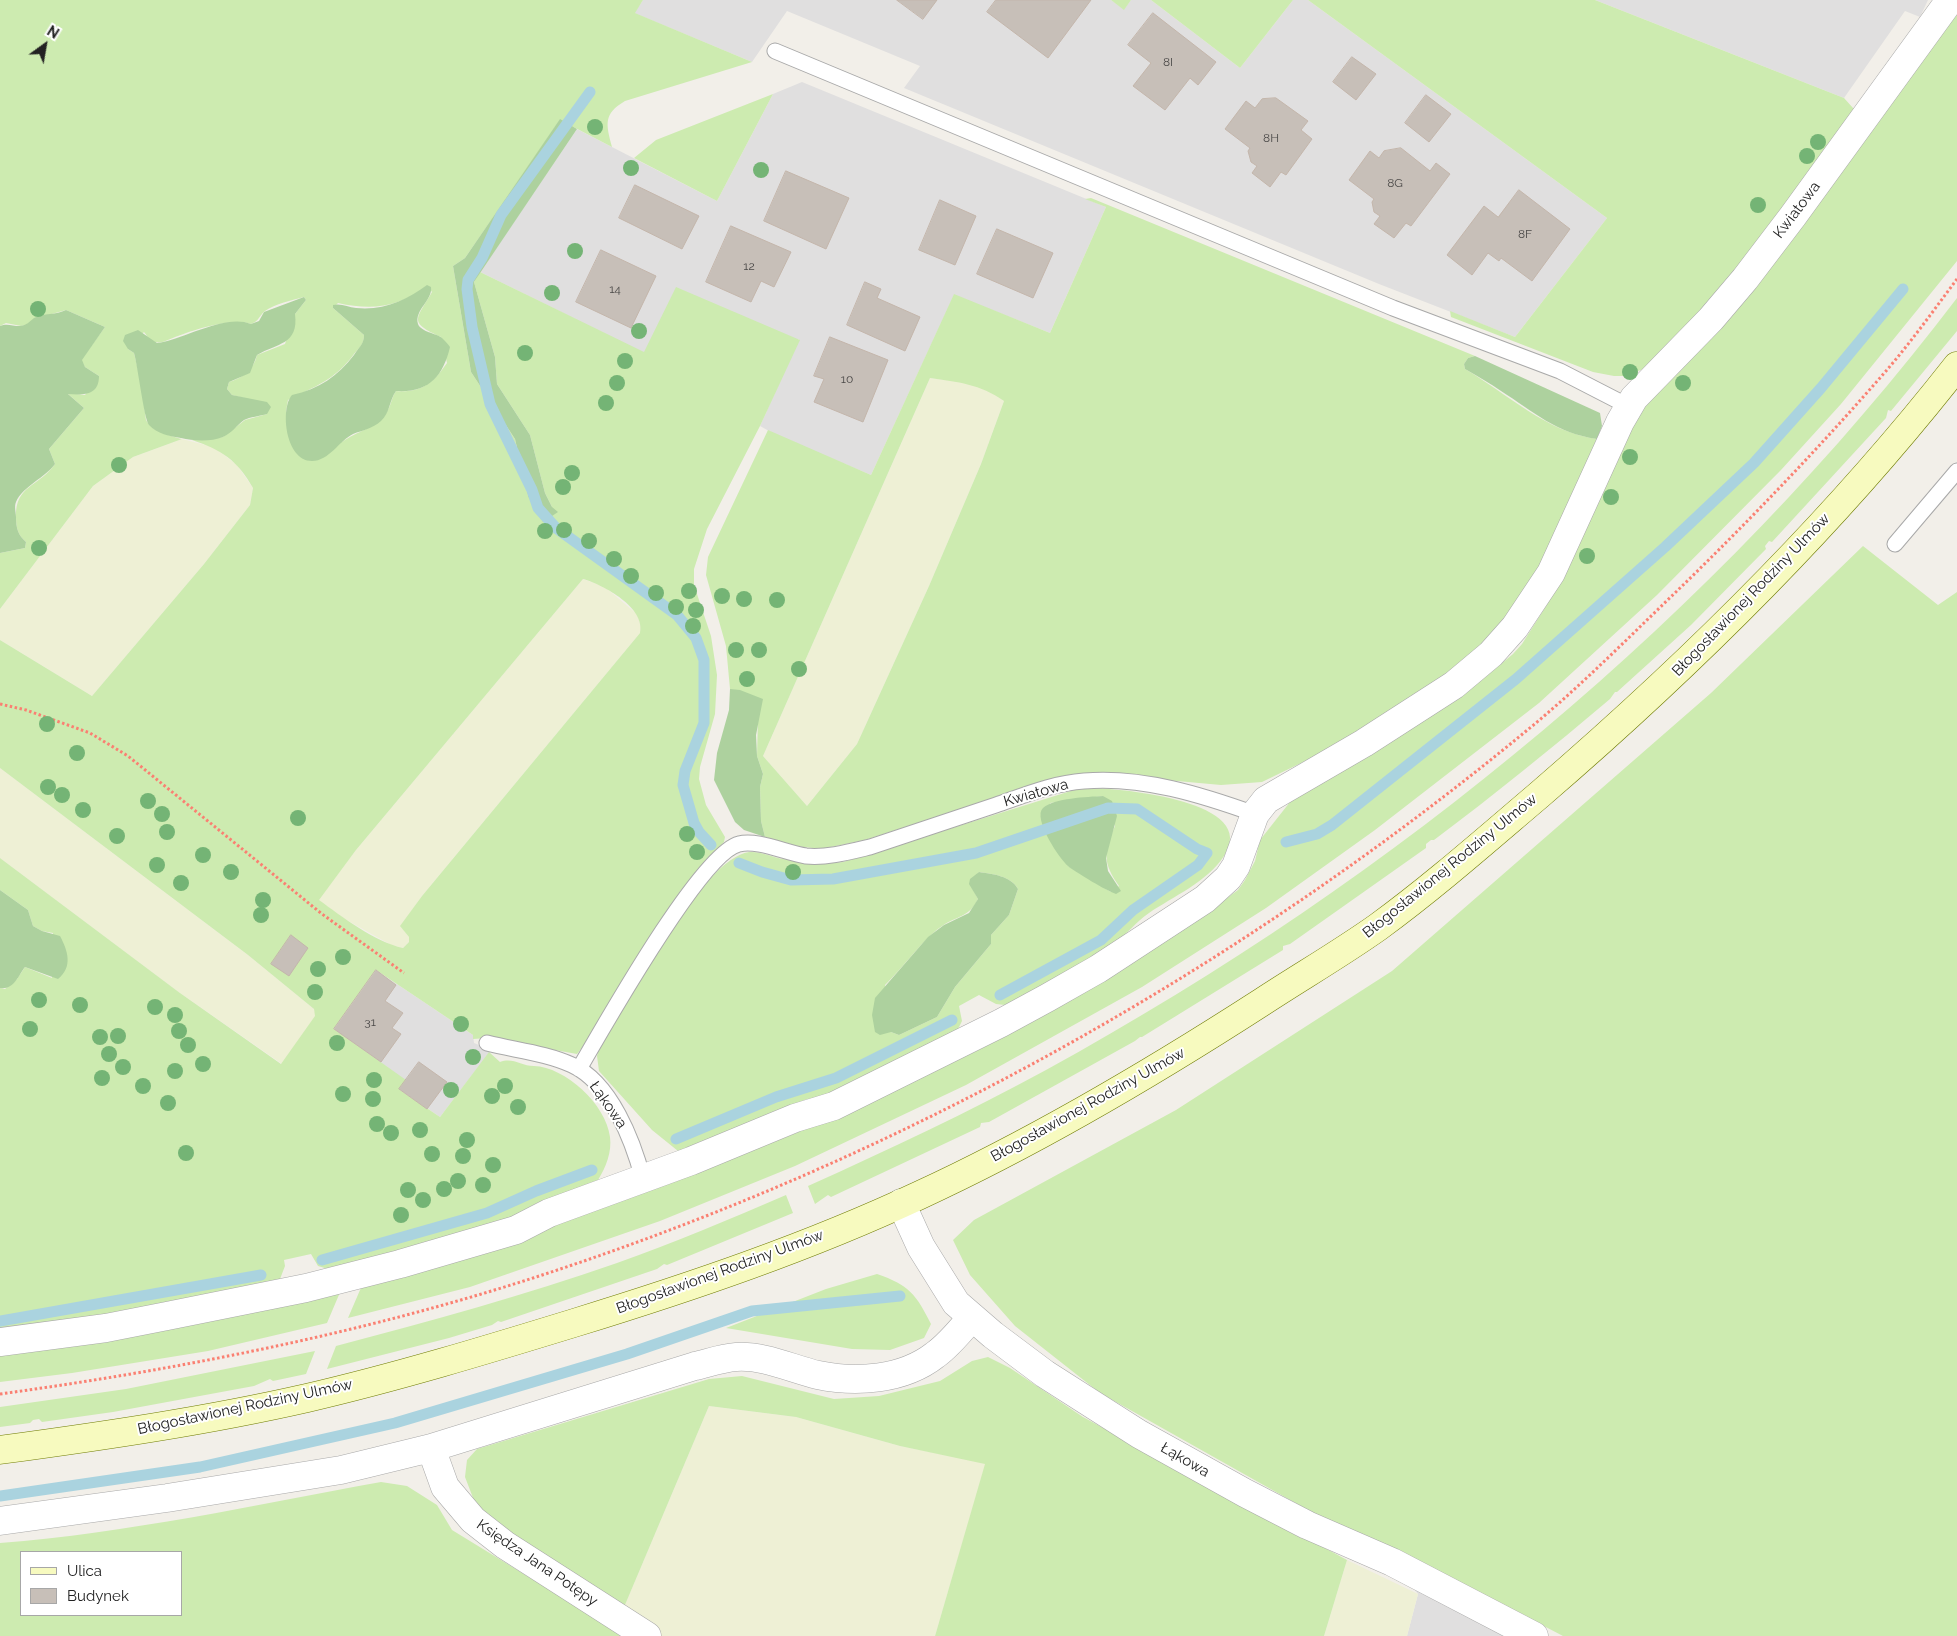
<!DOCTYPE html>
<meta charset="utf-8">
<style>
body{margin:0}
#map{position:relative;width:1957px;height:1636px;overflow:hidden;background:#f2efe9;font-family:Raleway,sans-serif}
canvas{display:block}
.legend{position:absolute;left:20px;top:1551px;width:162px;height:65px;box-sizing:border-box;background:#fff;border:1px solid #a7a7a7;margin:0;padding:6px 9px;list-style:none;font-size:15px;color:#222}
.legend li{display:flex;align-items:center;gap:10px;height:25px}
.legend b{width:25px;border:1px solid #a7a7a7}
.north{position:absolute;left:20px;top:20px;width:50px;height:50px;-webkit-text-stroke:4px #fff;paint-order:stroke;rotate:32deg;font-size:14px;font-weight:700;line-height:20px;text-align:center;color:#222}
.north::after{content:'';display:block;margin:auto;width:18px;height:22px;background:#222;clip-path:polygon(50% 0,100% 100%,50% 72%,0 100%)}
</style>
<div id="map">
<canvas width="1957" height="1636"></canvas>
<ul class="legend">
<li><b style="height:6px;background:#f7fabf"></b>Ulica</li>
<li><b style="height:14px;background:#c7bfb8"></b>Budynek</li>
</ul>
<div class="north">N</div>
</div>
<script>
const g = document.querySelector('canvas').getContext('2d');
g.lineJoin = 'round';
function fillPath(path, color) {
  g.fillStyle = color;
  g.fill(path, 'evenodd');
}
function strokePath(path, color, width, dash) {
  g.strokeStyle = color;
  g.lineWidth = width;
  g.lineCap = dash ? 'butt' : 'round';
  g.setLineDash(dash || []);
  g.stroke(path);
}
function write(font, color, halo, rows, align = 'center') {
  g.font = font + ' Raleway,sans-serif';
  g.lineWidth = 4;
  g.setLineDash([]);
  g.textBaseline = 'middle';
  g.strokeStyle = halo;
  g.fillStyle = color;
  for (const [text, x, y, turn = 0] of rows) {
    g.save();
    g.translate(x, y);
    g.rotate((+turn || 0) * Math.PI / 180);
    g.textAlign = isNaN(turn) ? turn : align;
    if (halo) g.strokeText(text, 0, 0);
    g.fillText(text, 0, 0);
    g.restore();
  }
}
fillPath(new Path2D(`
 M 643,0 L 1111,0 L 1124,9 L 1131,0 L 1151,0 L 1240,68 L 1293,0 L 1308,0 L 1607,218 L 1515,337 L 1379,284 L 904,88 L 920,66 L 787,11 L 752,62 L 634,13 Z
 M 1595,0 L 1928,0 L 1920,17 L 1905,11 L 1844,98 Z
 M 802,82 L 1106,207 L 1050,333 L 954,295 L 871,475 L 778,436 L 760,426 L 799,339 L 644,353 L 480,272 L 577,129 L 717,201 L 773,94 Z
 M 376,970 L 473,1035 L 474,1043 L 491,1050 L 440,1117 L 399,1089 L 334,1029 Z
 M 1392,1562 L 1534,1636 L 1407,1636 L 1418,1594 Z`), '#e0dfdf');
fillPath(new Path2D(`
 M 930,378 L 971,383 L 989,390 L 1004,401 L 981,464 L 929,586 L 857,744 L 807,806 L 763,756 Z
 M 182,439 L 214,447 L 237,465 L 253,488 L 250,505 L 204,564 L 92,696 L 0,640 L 0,609 L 93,486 L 133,457 Z
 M 583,579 L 605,587 L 638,615 L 641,627 L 640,633 L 422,896 L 401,926 L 409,937 L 409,942 L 403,948 L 393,946 L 343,918 L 318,900 L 356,850 Z
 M 0,768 L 248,955 L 314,1009 L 316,1016 L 282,1064 L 180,993 L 0,858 Z
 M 709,1406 L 796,1417 L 900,1446 L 986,1463 L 935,1636 L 660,1636 L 622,1612 Z
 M 1347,1560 L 1418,1594 L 1407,1636 L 1324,1636 Z`), '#eef0d5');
fillPath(new Path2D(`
 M 0,0 L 643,0 L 635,13 L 752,62 L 625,101 C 603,114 606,124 612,147 L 560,120 L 465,258 L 453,266 L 471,372 L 515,439 L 528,496 L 552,507 L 545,493 L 530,435 L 497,384 L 495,357 L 474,282 L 480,272 L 644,352 L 676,287 L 800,340 L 760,426 L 707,529 L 694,569 L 694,585 L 711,636 L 717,675 L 715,714 L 700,767 L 699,779 L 706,805 L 725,837 L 724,842 L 681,890 L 587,1041 L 577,1054 L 488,1038 L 473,1039 L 473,1035 L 376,970 L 334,1029 L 406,1080 L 400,1090 L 440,1117 L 489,1052 L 500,1062 C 513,1057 521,1066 534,1066 C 565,1067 606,1104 610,1137 C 612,1152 606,1167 598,1180 L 537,1203 L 501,1223 L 328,1269 L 318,1266 L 311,1254 L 284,1260 L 285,1266 L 280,1279 L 256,1288 L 0,1333 L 0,988 L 5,989 L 17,979 L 25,967 L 52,978 L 53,933 L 42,931 L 33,926 L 28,910 L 0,890 L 0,858 L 180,993 L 281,1064 L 315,1016 L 314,1009 L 248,955 L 0,768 L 0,640 L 92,696 L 204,564 L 250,505 L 253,488 C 237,460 222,450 192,440 L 223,437 L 245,420 L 267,414 L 244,398 L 232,395 L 227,389 L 229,382 C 243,378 254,369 257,355 L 285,344 L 295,314 L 306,300 L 304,297 C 292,300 275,304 265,311 C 259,316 259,321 251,324 C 235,317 195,329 178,336 C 171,338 163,344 155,342 C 150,341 147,336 144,332 L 128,349 L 134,353 L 141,382 L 146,420 C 152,431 170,436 182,439 L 133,457 L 93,486 L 0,609 L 0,553 L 25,548 L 26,542 C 18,535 16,528 16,517 C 15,485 39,487 55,464 L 49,449 L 84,408 L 67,393 L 85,395 L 99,376 L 85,367 L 81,360 L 105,327 L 66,310 L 34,319 L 29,324 L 21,326 L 6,323 L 0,326 ZM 427,286 L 432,292 C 416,320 408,322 441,337 L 447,363 C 433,383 421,393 396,391 C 391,398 391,407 386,413 C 373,429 358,431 342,442 L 288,433 L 286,411 L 288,400 C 316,386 335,380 354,354 C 360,347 364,344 364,335 L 333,308 L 338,303 C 373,311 399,307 427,286 ZM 583,579 C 604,585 646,608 640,633 L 422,896 L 400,926 L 409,937 L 409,942 L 403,948 C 375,942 341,916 319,900 L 356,850 Z
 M 1111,0 L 1131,0 L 1124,10 Z
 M 1151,0 L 1293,0 L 1240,68 Z
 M 1308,0 L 1595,0 L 1844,98 L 1853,108 L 1861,111 L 1711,304 L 1646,368 L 1625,376 L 1614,376 L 1593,372 L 1451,317 L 1450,311 L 1515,337 L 1607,218 Z
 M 1957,7 L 1957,261 L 1841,404 L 1781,470 L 1657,595 L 1539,703 L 1375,830 L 1266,908 L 1142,987 L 966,1085 L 795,1166 L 660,1221 L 470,1287 L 348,1318 L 363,1283 L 513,1241 L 677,1181 L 833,1118 L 1216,906 L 1238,890 L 1245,880 L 1255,861 L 1260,840 L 1290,802 L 1460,698 L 1513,654 L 1522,644 L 1546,606 L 1632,422 Z
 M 773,94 L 717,201 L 634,158 L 656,140 Z
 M 1091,198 L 1475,356 L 1468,358 L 1464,364 L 1465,369 C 1508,394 1546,432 1597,439 L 1552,540 L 1535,574 L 1498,630 L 1452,673 L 1332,748 L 1262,782 L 1221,785 L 1100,774 L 1060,777 L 865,840 L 821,849 L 796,846 L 765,837 L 761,821 L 760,787 L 763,774 L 757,756 L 758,718 L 730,689 L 726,646 L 706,575 L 708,557 L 768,430 L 871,475 L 954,294 L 1050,333 L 1106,207 L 1085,199 ZM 930,378 C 958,382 980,384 1004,401 L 981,464 L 929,586 L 857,744 L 807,806 L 763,756 Z
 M 1957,298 L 1957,331 L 1891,411 L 1888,410 L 1886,418 L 1772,542 L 1769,541 L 1765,546 L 1766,549 L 1691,625 L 1617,692 L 1615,692 L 1610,699 C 1552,748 1494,795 1434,840 L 1431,840 L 1426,844 L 1426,848 L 1290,944 L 1283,946 L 1283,950 L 1142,1037 L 1140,1037 L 1135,1041 L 989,1122 L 981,1123 L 980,1127 L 831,1197 L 828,1195 L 815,1204 L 808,1186 C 888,1150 969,1112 1046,1070 C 1395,879 1716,615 1957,298 Z
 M 1863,546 L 1938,605 L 1957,592 L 1957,1636 L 1563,1636 L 1494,1600 L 1331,1523 L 1100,1393 L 1015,1326 L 970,1275 L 953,1240 L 974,1220 L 1176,1110 L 1392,971 L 1711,693 Z
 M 1094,788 C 1122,789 1261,801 1224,856 C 1207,882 1174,896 1149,913 C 1136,922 1126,935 1115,943 C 1081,967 1042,985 1005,1005 L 996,1004 L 979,995 L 959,1006 L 962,1021 L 956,1033 L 950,1037 L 818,1098 L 807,1099 L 678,1151 L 652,1130 L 599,1071 L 597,1056 L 601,1042 C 626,1002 703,858 749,852 C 760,851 772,857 783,859 C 803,863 823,865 843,862 L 1074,790 ZM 1103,796 L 1115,826 C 1103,852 1103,863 1119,886 L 1111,892 L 1068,866 L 1050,803 ZM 979,872 C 993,874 1011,876 1018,889 L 1009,915 L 991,935 L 991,944 L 955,987 L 937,1017 L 899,1035 L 891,1032 L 885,985 C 904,967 924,937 945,924 C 959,916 971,915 978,899 L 970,884 Z
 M 786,1195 L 793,1213 L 667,1265 L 664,1264 L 657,1269 L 501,1322 L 498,1321 L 492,1325 L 449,1338 L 327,1369 L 336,1346 C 431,1321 525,1295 617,1263 C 674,1243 730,1219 786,1195 Z
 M 877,1274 C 909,1285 916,1294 931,1324 L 924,1338 L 890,1350 L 852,1349 L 726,1328 L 826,1289 Z
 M 341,1290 L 327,1323 L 208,1351 L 72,1373 L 0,1382 L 0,1353 Z
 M 315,1351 L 306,1374 L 273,1381 L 270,1379 L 254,1386 L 113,1412 L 42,1422 L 39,1419 L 33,1420 L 30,1423 L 0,1427 L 0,1407 L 126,1389 Z
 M 988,1357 L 1010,1368 L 1083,1417 L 1347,1560 L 1324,1636 L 935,1636 L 985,1464 L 900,1446 L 796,1417 L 709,1406 L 622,1612 L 497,1528 L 475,1503 L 465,1477 L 467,1460 L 477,1449 L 709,1379 L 742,1376 L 834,1399 L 879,1396 L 940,1381 L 972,1361 Z
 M 381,1482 L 407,1486 L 437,1505 L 452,1530 L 625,1636 L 0,1636 L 0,1543 C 128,1533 255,1505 381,1482 ZM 21,1552 L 181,1552 L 181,1615 L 21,1615 Z`), '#cdebb0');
fillPath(new Path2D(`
 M 560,119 L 577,129 L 474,282 L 495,357 L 497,384 L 530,435 L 545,493 L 552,507 L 558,512 L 543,522 L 528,496 L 515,439 L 471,372 L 453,266 L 465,258 Z
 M 427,285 L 431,287 C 433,300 414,310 418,324 C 421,332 436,333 442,338 C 445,341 448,344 450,347 C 443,377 428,393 396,391 C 389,401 390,413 381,421 C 372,429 363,430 353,434 C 339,441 329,461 312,461 C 285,461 280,408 292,395 C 319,389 338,376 354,355 C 359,347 364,344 364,335 L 333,308 L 333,305 C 341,303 348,307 356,308 C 383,311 407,300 427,285 Z
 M 304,297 L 306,300 L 295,314 C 299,345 277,343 257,355 L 250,373 L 229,382 L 227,389 L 232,395 L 267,402 L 271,407 L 267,414 C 260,416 250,417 244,420 C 237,425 232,433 223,437 C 211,442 193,441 181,438 C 170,436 157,434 149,425 C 144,419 138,367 134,353 L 128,349 L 123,341 L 125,335 L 138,330 L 157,343 C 182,340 226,313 251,324 L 259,321 L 264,312 Z
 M 66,310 L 105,327 L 82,360 L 85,367 L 99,376 C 99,396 83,395 68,394 L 84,408 L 49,449 L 55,464 C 45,478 23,486 16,502 C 14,506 16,513 16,517 C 16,528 18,535 26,542 L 25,548 L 0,553 L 0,326 C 7,323 12,326 20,326 C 27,325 29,322 34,318 C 44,313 56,315 66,310 Z
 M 1475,356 L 1600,413 L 1602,426 L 1597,439 C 1556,433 1534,412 1501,391 C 1490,383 1477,376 1465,369 L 1464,364 L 1468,358 Z
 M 730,689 L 740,690 L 763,699 L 756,735 L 757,756 L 763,774 L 760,787 L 761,821 L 765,837 L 744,830 L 735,822 L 714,780 L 717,753 L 729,710 Z
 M 1103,796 L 1112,801 L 1117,816 L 1106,858 L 1108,871 L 1121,891 L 1116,894 C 1105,890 1079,874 1069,867 C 1060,860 1032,818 1043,808 C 1054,798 1087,797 1103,796 Z
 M 979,872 C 993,874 1011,876 1018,889 L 1009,915 L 991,935 L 991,944 L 955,987 L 937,1017 L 899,1035 L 891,1032 L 880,1035 L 875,1032 L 872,1015 L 875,998 L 928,937 L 944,925 L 969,913 L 978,899 L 969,884 L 970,879 Z
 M 0,890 L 28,910 L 33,926 L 42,931 L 60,936 C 68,951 73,967 58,979 L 25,967 C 18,976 14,990 0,988 Z`), '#add19e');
strokePath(new Path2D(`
 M 590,92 L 501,215 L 482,258 L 468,280 L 467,289 L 472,327 L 490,404 L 532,490 L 538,508 L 556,528 L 677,615 L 696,638 L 704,660 L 704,723 L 685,771 L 683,785 L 694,823 L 699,832 L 711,845
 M 1286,842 L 1317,834 L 1332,825 L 1516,679 L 1665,547 L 1754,463 L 1821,388 L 1903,289
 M 739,863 L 762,872 L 791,880 L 833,879 L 976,853 L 1108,808 L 1137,809 L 1197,849 L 1207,853 L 1198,865 L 1133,910 L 1101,940 L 1000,995
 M 676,1139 L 776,1097 L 836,1078 L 952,1020
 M 322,1260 L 487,1213 L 536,1191 L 592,1170
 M 0,1321 L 261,1275
 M 0,1496 L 200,1467 L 395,1423 L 627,1354 L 752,1311 L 900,1296`), '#aad3df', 11);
const building = new Path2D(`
 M 897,0 L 937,0 L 923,19 Z
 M 996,0 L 1091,0 L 1048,58 L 987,12 Z
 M 1153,13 L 1216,62 L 1198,85 L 1190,78 L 1165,110 L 1133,86 L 1151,63 L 1128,45 Z
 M 1352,57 L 1376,74 L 1356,100 L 1333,82 Z
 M 1426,95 L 1451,114 L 1429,142 L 1405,123 Z
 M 1276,98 L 1308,121 L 1301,130 L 1312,139 L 1286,175 L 1281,172 L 1270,187 L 1252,173 L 1257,166 L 1251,162 L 1248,151 L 1250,148 L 1225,129 L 1246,101 L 1255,108 L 1262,99 Z
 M 1401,148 L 1430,171 L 1436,163 L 1450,174 L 1411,226 L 1406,223 L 1394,238 L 1374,224 L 1380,216 L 1374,212 L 1372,202 L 1374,199 L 1349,180 L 1370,151 L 1379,158 L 1384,151 Z
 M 786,171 L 849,198 L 826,249 L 764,221 Z
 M 635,185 L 699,216 L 682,249 L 619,218 Z
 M 1519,190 L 1570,229 L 1532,281 L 1501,258 L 1499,261 L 1488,253 L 1472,275 L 1447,255 L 1484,206 L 1498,217 Z
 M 940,200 L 976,216 L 955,265 L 919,250 Z
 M 731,226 L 791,252 L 774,287 L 761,281 L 751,302 L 706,282 Z
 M 997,229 L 1053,253 L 1033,298 L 977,274 Z
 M 601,250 L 656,276 L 631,328 L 576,302 Z
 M 865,282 L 881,289 L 877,298 L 920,317 L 905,351 L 847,325 Z
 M 830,337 L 888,360 L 863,422 L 814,402 L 824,379 L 814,376 Z
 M 291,935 L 308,948 L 289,976 L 271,964 Z
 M 376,970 L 396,985 L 385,1001 L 403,1013 L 392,1028 L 401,1034 L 381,1062 L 334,1029 Z
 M 419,1062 L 447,1082 L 427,1109 L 399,1089 Z`);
fillPath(building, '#c7bfb8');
strokePath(building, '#c4b6ab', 1);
const service = new Path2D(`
 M 775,51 L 1393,308 L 1560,371 L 1628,406
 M 1895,544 L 1957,471
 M 487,1043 C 514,1050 546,1053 572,1065 C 611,1083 633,1141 643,1179
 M 579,1069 C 603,1028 701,853 739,844 C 757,839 786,853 806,856 C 827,858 849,852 870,847 C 912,833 954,819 996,805 C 1025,795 1054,783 1084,781 C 1142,776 1202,795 1255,814`);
const minor = new Path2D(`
 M 901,1203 L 921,1247 L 956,1303 L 993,1335 L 1045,1374 L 1139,1434 L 1245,1493 L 1307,1525 L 1392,1562 L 1534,1636
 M 0,1342 L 106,1328 L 167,1316 L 306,1288 L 400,1264 L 516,1230 L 549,1213 L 691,1161 L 795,1118 L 834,1106 L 1001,1023 L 1047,998 L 1098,969 L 1205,899 L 1228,878 L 1236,866 L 1255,814 L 1266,800 L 1364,743 L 1454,685 L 1491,654 L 1515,627 L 1551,573 L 1620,422 L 1634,398 L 1711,319 L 1745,279 L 1793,216 L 1950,0
 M 431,1448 L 445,1487 L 473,1520 L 505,1545 L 647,1636
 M 0,1521 L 167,1498 L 341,1470 L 431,1448 L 695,1366 C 708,1363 722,1358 736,1357 C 764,1355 792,1369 818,1375 C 856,1383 903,1380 935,1355 C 949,1345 961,1330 972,1317`);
const secondary = new Path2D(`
 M 0,1450 C 103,1436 206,1421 307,1398 C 397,1377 486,1350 574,1323 C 691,1287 809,1247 920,1195 C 1039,1140 1152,1073 1262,1002 C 1300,977 1340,954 1378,927 C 1434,886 1486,840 1539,795 C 1690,665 1834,523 1957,366`);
strokePath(service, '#a9a9a9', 17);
strokePath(minor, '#a9a9a9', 29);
strokePath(secondary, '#707d05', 29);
strokePath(new Path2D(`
 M 0,704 L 26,710 L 90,733 L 128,756 L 322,914 L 404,973
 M 0,1394 C 181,1369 359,1334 533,1278 C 895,1161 1231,974 1525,732 C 1579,688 1628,638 1678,590 C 1750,520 1820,447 1886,371 C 1911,342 1934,310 1957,279`), '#fa8072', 3, [2.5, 2.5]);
strokePath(service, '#fff', 15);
strokePath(minor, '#fff', 28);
strokePath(secondary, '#f7fabf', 28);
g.fillStyle = '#74b475';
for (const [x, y] of [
 [595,127],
 [1818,142],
 [1807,156],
 [631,168],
 [761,170],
 [1758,205],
 [575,251],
 [552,293],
 [38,309],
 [639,331],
 [525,353],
 [625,361],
 [1630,372],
 [617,383],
 [1683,383],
 [606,403],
 [1630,457],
 [119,465],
 [572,473],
 [563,487],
 [1611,497],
 [564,530],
 [545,531],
 [589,541],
 [39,548],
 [1587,556],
 [614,559],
 [631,576],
 [689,591],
 [656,593],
 [722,596],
 [744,599],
 [777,600],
 [676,607],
 [696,610],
 [693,626],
 [736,650],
 [759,650],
 [799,669],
 [747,679],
 [47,724],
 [77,753],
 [48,787],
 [62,795],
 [148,801],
 [83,810],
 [162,814],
 [298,818],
 [167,832],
 [687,834],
 [117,836],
 [697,852],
 [203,855],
 [157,865],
 [231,872],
 [793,872],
 [181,883],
 [263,900],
 [261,915],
 [343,957],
 [318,969],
 [315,992],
 [39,1000],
 [80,1005],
 [155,1007],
 [175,1015],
 [461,1024],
 [30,1029],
 [179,1031],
 [118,1036],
 [100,1037],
 [337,1043],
 [188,1045],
 [109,1054],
 [473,1057],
 [203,1064],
 [123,1067],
 [175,1071],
 [102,1078],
 [374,1080],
 [143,1086],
 [505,1086],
 [451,1090],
 [343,1094],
 [492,1096],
 [373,1099],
 [168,1103],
 [518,1107],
 [377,1124],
 [420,1130],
 [391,1133],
 [467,1140],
 [186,1153],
 [432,1154],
 [463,1156],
 [493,1165],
 [458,1181],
 [483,1185],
 [444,1189],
 [408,1190],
 [423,1200],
 [401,1215]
]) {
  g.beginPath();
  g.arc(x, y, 8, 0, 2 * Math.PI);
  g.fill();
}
write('12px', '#4b4948', null, [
 ["8I",1168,62],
 ["8H",1271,138],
 ["8G",1395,183],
 ["8F",1525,234],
 ["12",749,266],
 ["14",615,289],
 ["10",847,379],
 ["31",370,1022]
]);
write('15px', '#222', '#fff', [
 ["Kwiatowa",1797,210,-53],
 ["Błogosławionej Rodziny Ulmów",1751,595,-46],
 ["Kwiatowa",1036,793,-16],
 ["Błogosławionej Rodziny Ulmów",1450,866,-39],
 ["Łąkowa",608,1105,55],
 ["Błogosławionej Rodziny Ulmów",1088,1105,-29],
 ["Błogosławionej Rodziny Ulmów",720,1272,-20],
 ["Błogosławionej Rodziny Ulmów",245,1407,-12],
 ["Łąkowa",1185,1460,30],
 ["Księdza Jana Potępy",537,1563,34]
]);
</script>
